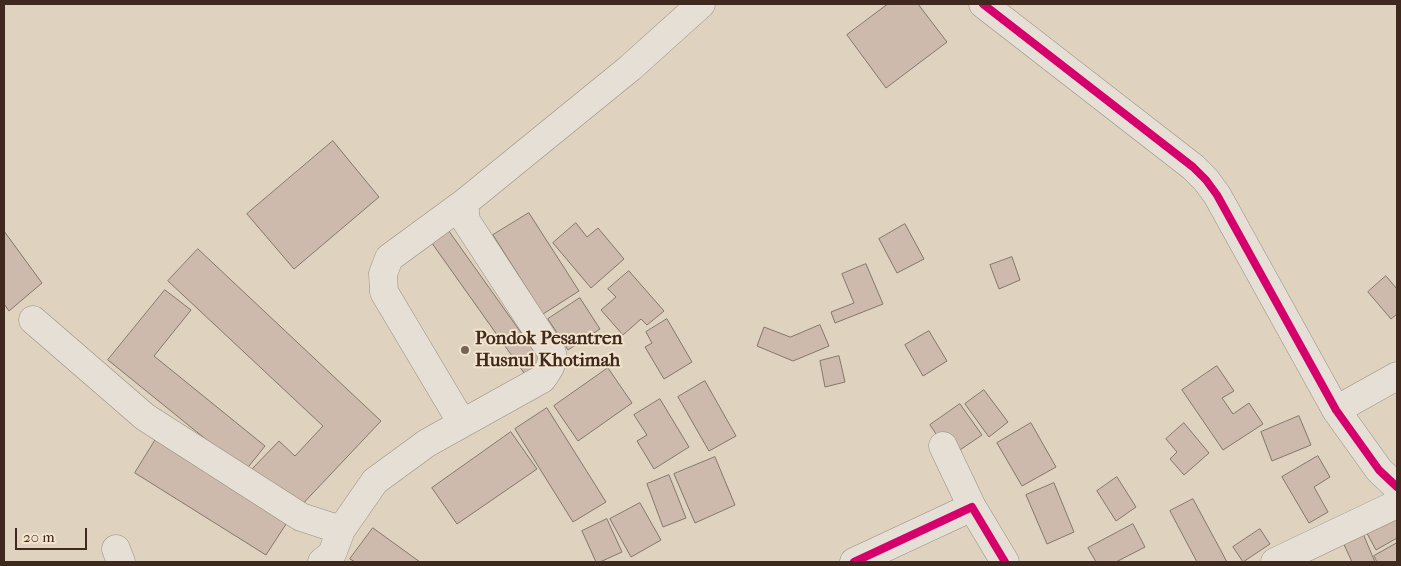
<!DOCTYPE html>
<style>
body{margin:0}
#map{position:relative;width:1401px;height:566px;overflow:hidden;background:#dfd2bf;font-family:"IM FELL French Canon",serif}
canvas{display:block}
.frame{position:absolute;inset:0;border:5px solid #3f281e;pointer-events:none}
.scale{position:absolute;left:15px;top:528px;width:72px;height:22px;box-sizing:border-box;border:2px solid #3f281e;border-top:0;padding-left:6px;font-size:15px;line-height:18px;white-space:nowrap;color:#3f281e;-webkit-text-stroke:4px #f3e4cd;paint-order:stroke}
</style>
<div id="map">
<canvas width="1401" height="566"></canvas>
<div class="frame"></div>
<div class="scale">20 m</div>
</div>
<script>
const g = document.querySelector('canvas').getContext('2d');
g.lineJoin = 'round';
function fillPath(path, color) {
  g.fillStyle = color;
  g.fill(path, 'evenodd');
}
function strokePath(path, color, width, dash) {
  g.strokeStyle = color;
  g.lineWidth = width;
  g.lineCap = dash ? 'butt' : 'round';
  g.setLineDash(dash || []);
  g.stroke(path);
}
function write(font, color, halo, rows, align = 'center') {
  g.font = font + ' "IM FELL French Canon",serif';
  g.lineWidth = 4;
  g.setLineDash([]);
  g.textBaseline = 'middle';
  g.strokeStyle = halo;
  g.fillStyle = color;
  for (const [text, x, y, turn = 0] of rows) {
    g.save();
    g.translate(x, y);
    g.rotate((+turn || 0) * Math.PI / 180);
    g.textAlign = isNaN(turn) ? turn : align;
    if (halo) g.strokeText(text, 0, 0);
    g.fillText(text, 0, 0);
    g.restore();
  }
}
const building = new Path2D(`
 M 888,4 L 918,4 L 947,42 L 886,88 L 847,35 Z
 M 333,141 L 379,197 L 294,269 L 247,214 Z
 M 529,213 L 579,291 L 543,314 L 493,235 Z
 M 576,223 L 587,237 L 598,228 L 624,259 L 591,288 L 553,243 Z
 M 905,224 L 924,259 L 897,273 L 879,239 Z
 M 446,227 L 544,365 L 527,377 L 429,239 Z
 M 4,231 L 42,283 L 9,311 L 4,304 Z
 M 198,249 L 381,421 L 296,511 L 251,470 L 279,441 L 295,456 L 323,426 L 168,281 Z
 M 1012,257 L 1020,280 L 999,289 L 990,265 Z
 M 866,264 L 883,304 L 835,323 L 831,312 L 854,303 L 842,274 Z
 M 629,271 L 664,311 L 647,325 L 641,319 L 623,335 L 601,310 L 616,297 L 608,289 Z
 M 1386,276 L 1397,289 L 1397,314 L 1391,319 L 1368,292 Z
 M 165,290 L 191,310 L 154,356 L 265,446 L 245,471 L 108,360 Z
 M 580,298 L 600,329 L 568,350 L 548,319 Z
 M 667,319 L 692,362 L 664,379 L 645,347 L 652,343 L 646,332 Z
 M 820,325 L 829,346 L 793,361 L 757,346 L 764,327 L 790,337 Z
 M 929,331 L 947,361 L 923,376 L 905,345 Z
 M 839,356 L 845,382 L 825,387 L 820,361 Z
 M 1217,366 L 1234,391 L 1222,398 L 1233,414 L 1249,403 L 1263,424 L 1223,450 L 1182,390 Z
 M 608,368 L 632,403 L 578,441 L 554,406 Z
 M 705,381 L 736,436 L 709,451 L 678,397 Z
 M 984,390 L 1008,422 L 989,437 L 965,404 Z
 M 660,399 L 689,447 L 654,469 L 637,441 L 647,435 L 634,415 Z
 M 960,404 L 982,435 L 951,456 L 930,425 Z
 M 547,408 L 606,502 L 573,522 L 515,429 Z
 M 1299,416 L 1311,445 L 1272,461 L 1261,432 Z
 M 1031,423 L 1056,467 L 1022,486 L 997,443 Z
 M 1184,423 L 1209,453 L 1184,475 L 1170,459 L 1177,452 L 1166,439 Z
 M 511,432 L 537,469 L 457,524 L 432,488 Z
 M 156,439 L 288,521 L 266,555 L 135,473 Z
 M 1318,456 L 1330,477 L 1314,487 L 1328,512 L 1309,523 L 1282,477 Z
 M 715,457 L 735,505 L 695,523 L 674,474 Z
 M 669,475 L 686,518 L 663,527 L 647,484 Z
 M 1117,477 L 1136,507 L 1116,521 L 1097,491 Z
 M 1054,483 L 1074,532 L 1047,544 L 1026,495 Z
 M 1193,499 L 1227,562 L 1197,562 L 1170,511 Z
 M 640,503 L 661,540 L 631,557 L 610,519 Z
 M 1397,508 L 1397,538 L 1376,550 L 1363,526 Z
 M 607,519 L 622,552 L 600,562 L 596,562 L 582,531 Z
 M 1133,524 L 1145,547 L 1116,562 L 1096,562 L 1088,548 Z
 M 373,528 L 420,562 L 355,562 L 350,559 Z
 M 1260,529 L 1270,544 L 1243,562 L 1233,547 Z
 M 1361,529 L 1375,562 L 1352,562 L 1341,538 Z
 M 1397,543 L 1397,562 L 1377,562 L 1374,556 Z`);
fillPath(building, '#cdbaac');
strokePath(building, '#81776c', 1);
const minor = new Path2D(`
 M 983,4 L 1193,167 L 1206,180 L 1217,195 L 1336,410 L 1379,470 L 1397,487
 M 33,320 L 145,417 L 301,517 L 341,530
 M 1336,410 L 1397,376
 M 462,423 L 384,292 L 383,274 L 389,258 L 464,203
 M 943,446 L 972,507
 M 116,549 L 121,562
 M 322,562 L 332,554 L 341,530 L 375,481 L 427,443 L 542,379 C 549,370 553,364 552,353 L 466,221 L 464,203 L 630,68 L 701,4
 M 854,562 L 972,507 L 1005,562
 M 1275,562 L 1397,504`);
strokePath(minor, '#988e82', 29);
strokePath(minor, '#e6dfd5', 28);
strokePath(new Path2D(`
 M 983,4 L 1193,167 L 1206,180 L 1217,195 L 1336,410 L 1379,470 L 1397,487
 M 854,562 L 972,507 L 1005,562`), '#d6006c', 8);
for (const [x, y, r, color] of [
 [465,350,5,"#776456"]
]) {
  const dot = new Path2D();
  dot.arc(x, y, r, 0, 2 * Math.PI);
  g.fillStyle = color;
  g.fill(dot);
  strokePath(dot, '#f3e4cd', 2);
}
write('bold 19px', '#3f281e', '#f3e4cd', [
 ["Pondok Pesantren",475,339],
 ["Husnul Khotimah",475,361]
], 'left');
</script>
